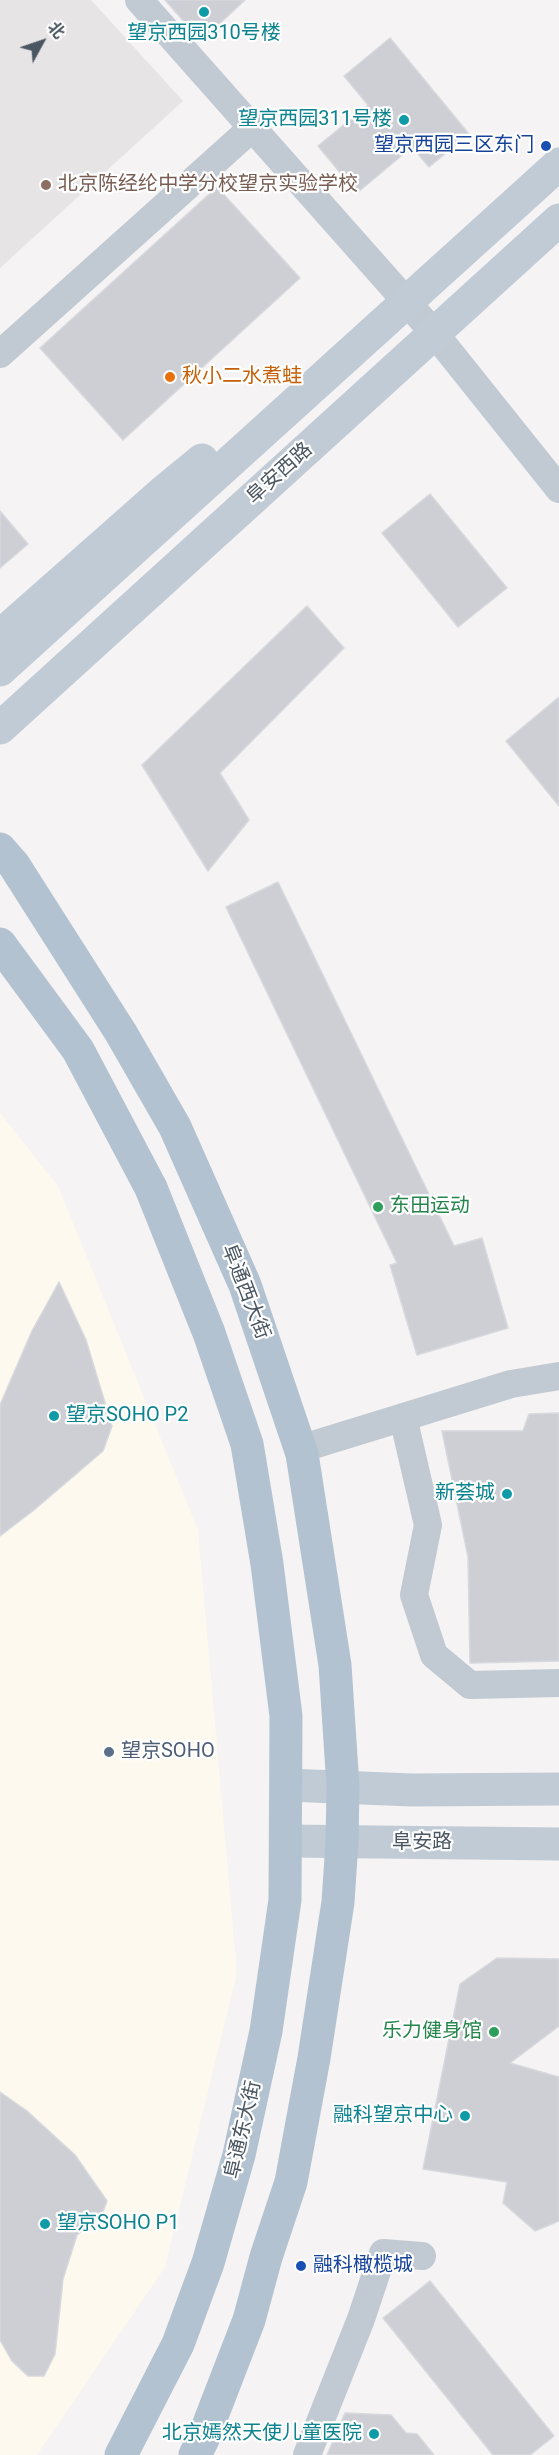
<!DOCTYPE html>
<meta charset="utf-8">
<style>
body{margin:0}
#map{position:relative;width:559px;height:2455px;overflow:hidden;background:#f5f3f3;font-family:Roboto,"Noto Sans SC",sans-serif}
canvas{display:block}
.north{position:absolute;left:12px;top:12px;width:60px;height:60px;-webkit-text-stroke:4px #fff;paint-order:stroke;rotate:50deg;font-size:16px;font-weight:700;line-height:24px;text-align:center;color:#4a5661}
.north::after{content:'';display:block;margin:auto;width:21px;height:27px;background:#4a5661;clip-path:polygon(50% 0,100% 100%,50% 72%,0 100%)}
</style>
<div id="map">
<canvas width="559" height="2455"></canvas>
<div class="north">北</div>
</div>
<script>
const g = document.querySelector('canvas').getContext('2d');
g.lineJoin = 'round';
function fillPath(path, color) {
  g.fillStyle = color;
  g.fill(path, 'evenodd');
}
function strokePath(path, color, width, dash) {
  g.strokeStyle = color;
  g.lineWidth = width;
  g.lineCap = dash ? 'butt' : 'round';
  g.setLineDash(dash || []);
  g.stroke(path);
}
function write(font, color, halo, rows, align = 'center') {
  g.font = font + ' Roboto,"Noto Sans SC",sans-serif';
  g.lineWidth = 4.5;
  g.setLineDash([]);
  g.textBaseline = 'middle';
  g.strokeStyle = halo;
  g.fillStyle = color;
  for (const [text, x, y, turn = 0] of rows) {
    g.save();
    g.translate(x, y);
    g.rotate((+turn || 0) * Math.PI / 180);
    g.textAlign = isNaN(turn) ? turn : align;
    if (halo) g.strokeText(text, 0, 0);
    g.fillText(text, 0, 0);
    g.restore();
  }
}
fillPath(new Path2D(`
 M 0,1113 L 58,1186 L 198,1530 L 237,1973 L 165,2267 L 37,2455 L 0,2455 Z`), '#fdf9ef');
fillPath(new Path2D(`
 M 0,0 L 91,0 L 183,101 L 0,268 Z`), '#e6e4e5');
const building = new Path2D(`
 M 165,0 L 245,0 L 201,41 Z
 M 390,38 L 469,134 L 429,167 L 412,147 L 357,193 L 318,146 L 368,105 L 344,76 Z
 M 217,187 L 300,278 L 123,440 L 40,348 Z
 M 430,494 L 507,588 L 458,627 L 382,533 Z
 M 0,511 L 28,544 L 0,568 Z
 M 307,606 L 344,648 L 220,773 L 249,820 L 208,871 L 142,765 Z
 M 559,697 L 559,806 L 506,741 Z
 M 278,882 L 454,1246 L 482,1238 L 508,1328 L 417,1355 L 390,1265 L 397,1263 L 226,907 Z
 M 59,1282 L 86,1340 L 112,1426 L 103,1451 L 34,1510 L 0,1536 L 0,1405 L 32,1331 Z
 M 559,1413 L 559,1661 L 470,1663 L 468,1557 L 442,1431 L 523,1431 L 529,1414 Z
 M 497,1958 L 559,1959 L 559,2026 L 510,2063 L 559,2077 L 559,2221 L 535,2231 L 503,2203 L 507,2182 L 423,2169 L 460,1984 Z
 M 0,2092 L 27,2111 L 75,2155 L 107,2201 L 102,2214 L 77,2235 L 63,2279 L 55,2354 L 44,2376 L 28,2376 L 12,2361 L 0,2340 Z
 M 430,2281 L 554,2436 L 530,2455 L 493,2455 L 383,2318 Z
 M 345,2413 L 391,2415 L 406,2433 L 417,2434 L 434,2455 L 327,2455 Z`);
fillPath(building, '#cdcfd5');
strokePath(building, '#d7d9de', 1.5);
strokePath(new Path2D(`
 M 139,0 L 435,334 L 559,489
 M 0,354 L 252,128
 M 403,1417 L 428,1525 L 414,1595 L 434,1655 L 470,1685 L 559,1683
 M 300,1449 L 511,1384 L 559,1376
 M 307,2455 L 361,2319 L 383,2253 L 422,2256`), '#c1cad2', 28);
strokePath(new Path2D(`
 M 0,636 L 163,492 L 202,460
 M 0,670 L 559,164
 M 0,728 L 559,220
 M 287,1785 L 412,1790 L 559,1789
 M 286,1841 L 559,1844`), '#c1cbd6', 33);
strokePath(new Path2D(`
 M 0,849 L 14,865 L 121,1033 L 175,1127 L 245,1285 L 302,1454 L 335,1665 L 343,1787 L 342,1842 L 338,1902 L 314,2058 L 291,2182 L 266,2257 L 249,2320 L 203,2439 L 195,2455
 M 0,944 L 78,1050 L 151,1188 L 209,1333 L 247,1444 L 267,1564 L 286,1716 L 285,1900 L 266,2031 L 239,2155 L 208,2263 L 178,2344 L 121,2455`), '#b3c2d1', 33);
for (const [x, y, r, color] of [
 [204,12,6,"#0f9aa8"],
 [404,120,6,"#0f9aa8"],
 [546,146,6,"#1a4fb4"],
 [46,185,6,"#8d6e63"],
 [170,377,6,"#e8710a"],
 [378,1207,6,"#2e9e5b"],
 [54,1416,6,"#0f9aa8"],
 [507,1494,6,"#0f9aa8"],
 [109,1752,6,"#5c6f8a"],
 [494,2032,6,"#2e9e5b"],
 [465,2116,6,"#0f9aa8"],
 [45,2224,6,"#0f9aa8"],
 [301,2266,6,"#1a4fb4"],
 [374,2434,6,"#0f9aa8"]
]) {
  const dot = new Path2D();
  dot.arc(x, y, r, 0, 2 * Math.PI);
  g.fillStyle = color;
  g.fill(dot);
  strokePath(dot, '#fff', 2);
}
write('20px', '#0d838f', '#fff', [
 ["望京西园310号楼",204,34,"center"],
 ["望京西园311号楼",392,120],
 ["望京SOHO P2",66,1416,"left"],
 ["新荟城",495,1494],
 ["融科望京中心",453,2116],
 ["望京SOHO P1",57,2224,"left"],
 ["北京嫣然天使儿童医院",362,2434]
], 'right');
write('20px', '#164399', '#fff', [
 ["望京西园三区东门",534,146],
 ["融科橄榄城",313,2266,"left"]
], 'right');
write('20px', '#785e54', '#fff', [
 ["北京陈经纶中学分校望京实验学校",58,185]
], 'left');
write('20px', '#c56008', '#fff', [
 ["秋小二水煮蛙",182,377]
], 'left');
write('20px', '#4a5661', '#fff', [
 ["阜安西路",280,474,-42],
 ["阜通西大街",245,1292,69],
 ["阜安路",422,1843],
 ["阜通东大街",244,2130,-77]
]);
write('20px', '#27864d', '#fff', [
 ["东田运动",390,1207],
 ["乐力健身馆",482,2032,"right"]
], 'left');
write('20px', '#4e5e75', '#fff', [
 ["望京SOHO",121,1752]
], 'left');
</script>
